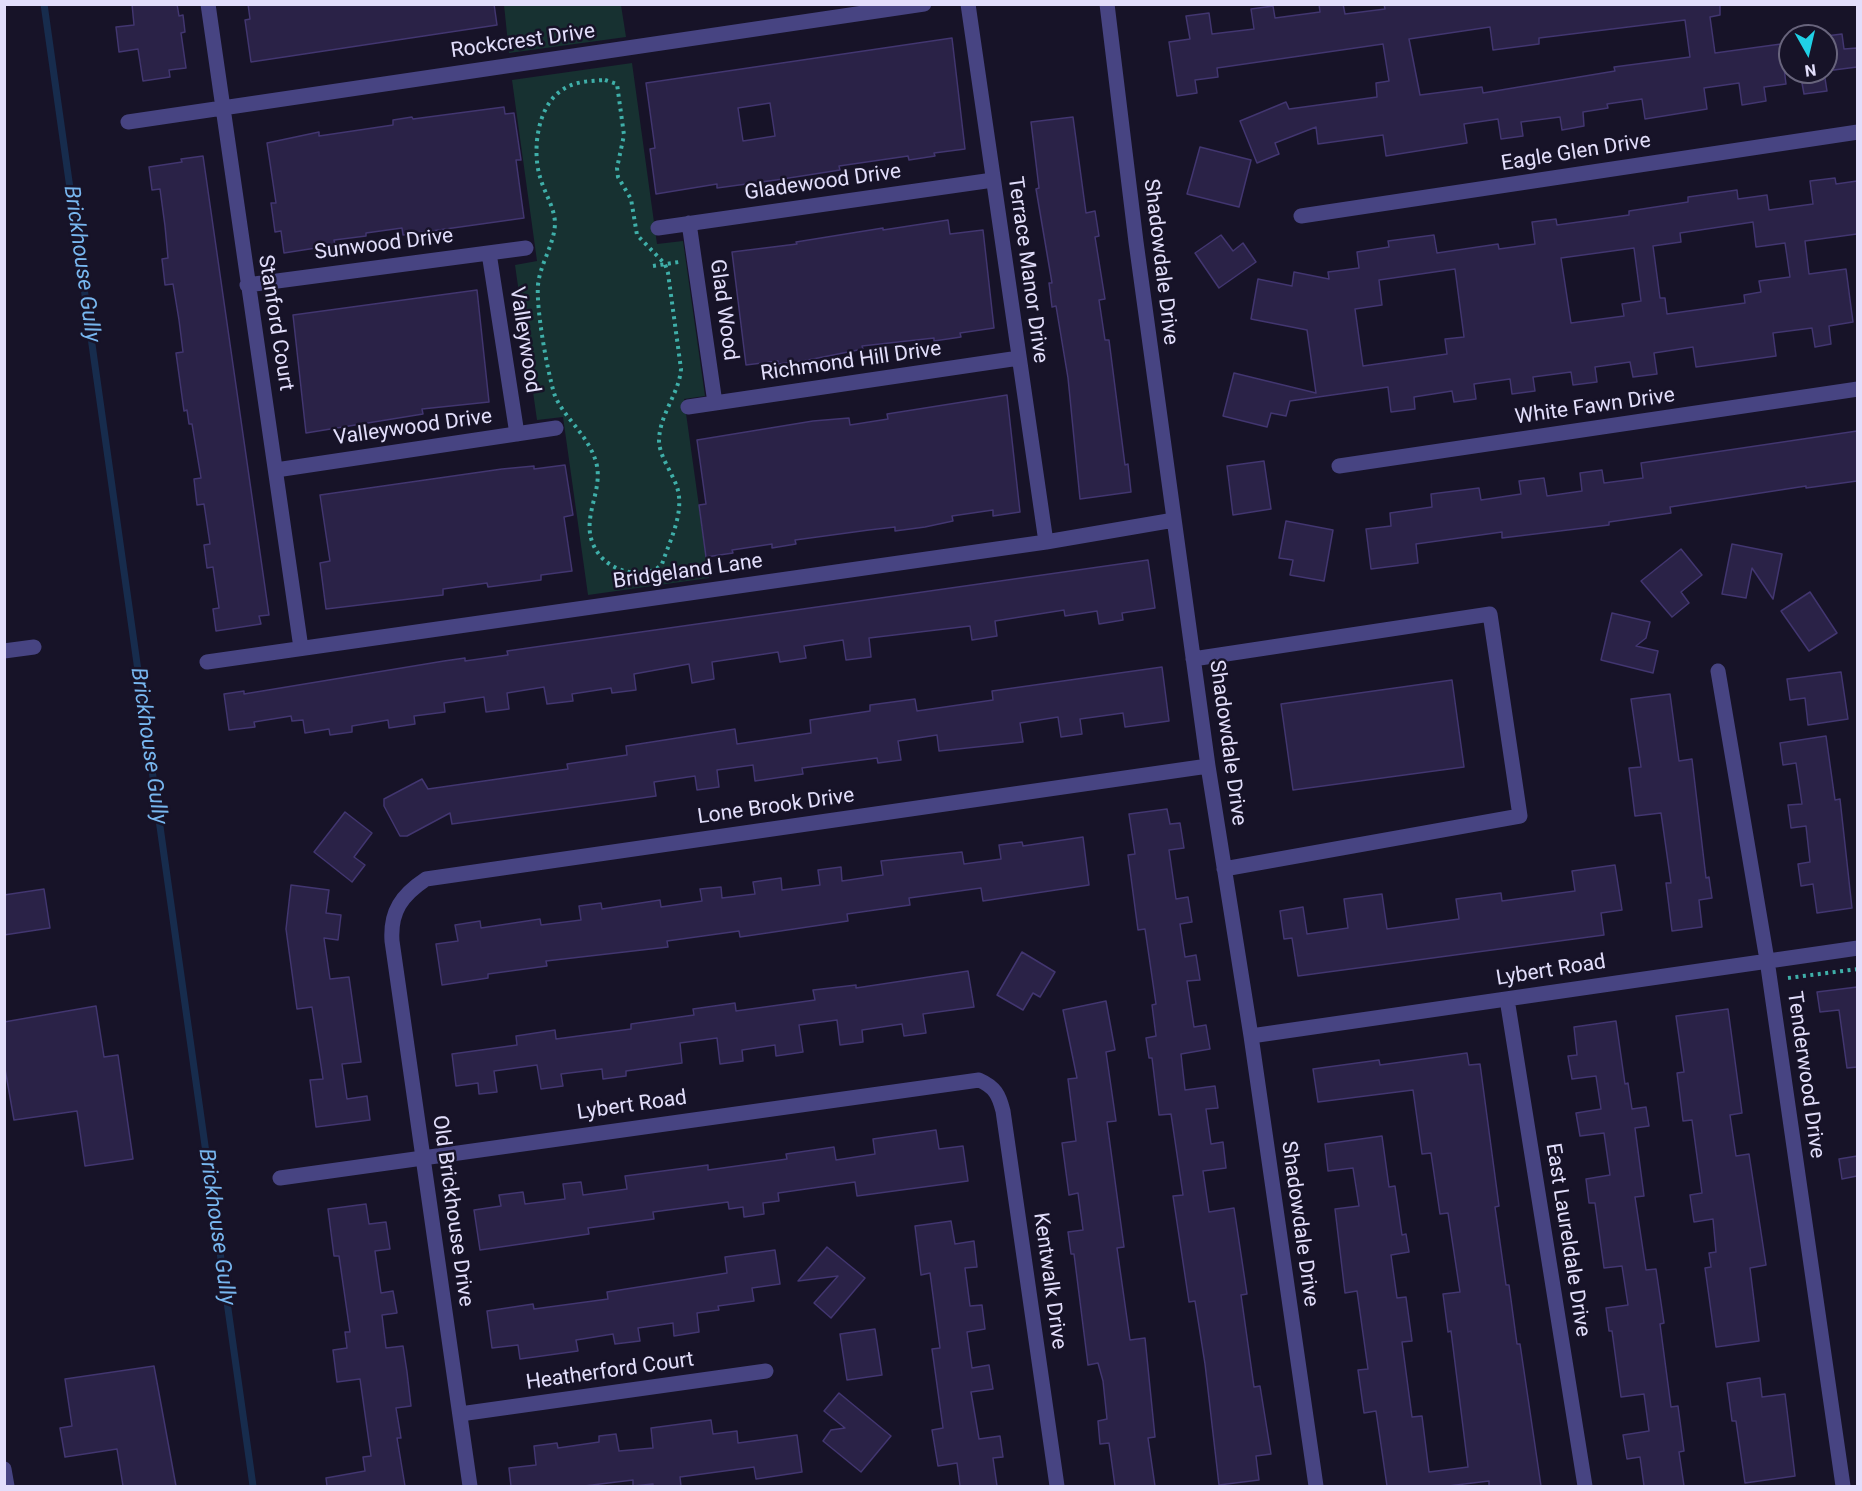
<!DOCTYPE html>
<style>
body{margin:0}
#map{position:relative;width:1862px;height:1491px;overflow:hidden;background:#171328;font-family:Roboto,sans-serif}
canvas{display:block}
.frame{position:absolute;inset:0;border:6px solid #e2defb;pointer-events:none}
.north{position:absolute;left:1778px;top:24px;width:60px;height:60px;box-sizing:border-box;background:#171328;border:2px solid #68647c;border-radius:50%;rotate:172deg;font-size:16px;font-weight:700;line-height:24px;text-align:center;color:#e2defb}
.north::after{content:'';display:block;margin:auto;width:21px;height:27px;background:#20d0e6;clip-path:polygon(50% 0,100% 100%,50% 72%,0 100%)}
</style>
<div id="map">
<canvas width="1862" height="1491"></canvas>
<div class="frame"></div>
<div class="north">N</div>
</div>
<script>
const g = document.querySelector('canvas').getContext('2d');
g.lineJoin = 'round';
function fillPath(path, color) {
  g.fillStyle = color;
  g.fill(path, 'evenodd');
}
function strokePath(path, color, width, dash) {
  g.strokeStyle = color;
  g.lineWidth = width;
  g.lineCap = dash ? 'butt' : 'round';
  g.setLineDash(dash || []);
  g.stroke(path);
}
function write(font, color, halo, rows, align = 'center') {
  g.font = font + ' Roboto,sans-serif';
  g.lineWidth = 5;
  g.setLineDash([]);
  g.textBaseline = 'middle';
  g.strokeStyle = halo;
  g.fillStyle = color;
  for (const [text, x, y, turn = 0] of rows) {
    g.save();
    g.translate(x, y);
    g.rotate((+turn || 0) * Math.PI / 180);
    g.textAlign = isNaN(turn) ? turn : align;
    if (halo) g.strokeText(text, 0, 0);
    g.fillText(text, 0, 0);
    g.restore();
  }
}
fillPath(new Path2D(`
 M 504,5 L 621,5 L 626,37 L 509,53 Z
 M 632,63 L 657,244 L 683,241 L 705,396 L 684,399 L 709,578 L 588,595 L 563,417 L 537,420 L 515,265 L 537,261 L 512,80 Z`), '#173131');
strokePath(new Path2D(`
 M 44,4 L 253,1486`), '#172c4d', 7);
const building = new Path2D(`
 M 132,4 L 177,4 L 179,16 L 183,15 L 185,32 L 181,33 L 186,68 L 169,70 L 170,77 L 143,81 L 138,49 L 119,52 L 116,27 L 134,25 Z
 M 248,4 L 494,4 L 497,25 L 251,62 L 245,20 L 250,19 Z
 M 1319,4 L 1343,4 L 1345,14 L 1385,9 L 1384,4 L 1720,4 L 1720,15 L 1710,17 L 1715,53 L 1781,44 L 1786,84 L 1764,87 L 1766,101 L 1742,105 L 1739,83 L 1704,88 L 1707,109 L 1645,119 L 1642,99 L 1607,104 L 1608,108 L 1583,112 L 1584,126 L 1562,130 L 1560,117 L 1521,122 L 1523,136 L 1501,139 L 1498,119 L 1464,124 L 1467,143 L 1386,156 L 1383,135 L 1318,144 L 1316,127 L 1275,143 L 1279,154 L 1257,163 L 1240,121 L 1286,102 L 1289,109 L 1377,97 L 1376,83 L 1389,81 L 1383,44 L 1217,68 L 1218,77 L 1195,80 L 1197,93 L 1177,96 L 1169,42 L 1190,39 L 1186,16 L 1209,13 L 1212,34 L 1254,29 L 1251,9 L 1273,6 L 1275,18 L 1320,12 ZM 1685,20 L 1690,57 L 1614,67 L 1615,71 L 1483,93 L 1482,87 L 1420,95 L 1409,39 L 1490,27 L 1493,50 L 1539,44 L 1539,38 Z
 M 1842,34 L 1844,49 L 1857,48 L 1857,67 L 1826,71 L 1826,36 Z
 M 952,38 L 965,149 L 934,153 L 935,156 L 909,160 L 908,156 L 839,166 L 840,170 L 776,180 L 717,188 L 717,184 L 656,194 L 650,149 L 655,148 L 646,83 ZM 770,103 L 775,136 L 743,141 L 738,108 Z
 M 1800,72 L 1824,72 L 1827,91 L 1804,94 Z
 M 504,107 L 505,114 L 514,113 L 521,160 L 516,160 L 524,218 L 403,235 L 402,228 L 366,233 L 366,236 L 334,240 L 335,245 L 284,253 L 281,231 L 275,232 L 271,203 L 276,203 L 267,143 L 319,132 L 319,136 L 393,125 L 393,120 L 412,117 L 413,119 Z
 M 1073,117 L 1086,213 L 1095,211 L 1099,236 L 1095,237 L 1105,299 L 1099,300 L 1105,340 L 1109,340 L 1125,465 L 1128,464 L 1131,492 L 1080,499 L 1068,378 L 1056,306 L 1052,307 L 1049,283 L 1052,283 L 1036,189 L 1039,188 L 1031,122 Z
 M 1200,147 L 1251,160 L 1239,207 L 1187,194 Z
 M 203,156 L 269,615 L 259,616 L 261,624 L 216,631 L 213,609 L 219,608 L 213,567 L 207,568 L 204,545 L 210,544 L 204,504 L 197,505 L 194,479 L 201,478 L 192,424 L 189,424 L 187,410 L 184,411 L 176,353 L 183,352 L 179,320 L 173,284 L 165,285 L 162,259 L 168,258 L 165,226 L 160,189 L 152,190 L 149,167 L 182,162 L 181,159 Z
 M 1835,178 L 1836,184 L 1857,181 L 1857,234 L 1805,241 L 1809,274 L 1846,269 L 1853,322 L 1829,326 L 1831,344 L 1815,347 L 1812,328 L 1773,333 L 1776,356 L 1696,367 L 1693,347 L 1654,353 L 1657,374 L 1633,377 L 1630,362 L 1595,367 L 1597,382 L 1573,385 L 1571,372 L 1533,377 L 1535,391 L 1512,394 L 1510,379 L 1474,384 L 1476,399 L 1454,402 L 1452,391 L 1414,397 L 1415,409 L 1391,412 L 1388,387 L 1290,401 L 1286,416 L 1271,413 L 1267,427 L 1223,416 L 1234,373 L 1316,393 L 1307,330 L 1251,319 L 1258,279 L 1292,286 L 1294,272 L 1329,279 L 1328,272 L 1359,268 L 1357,252 L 1389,247 L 1388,241 L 1434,235 L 1437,253 L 1498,244 L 1499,249 L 1535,244 L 1532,222 L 1556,219 L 1557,225 L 1629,215 L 1629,211 L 1688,202 L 1688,197 L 1737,190 L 1738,199 L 1767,195 L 1769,210 L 1813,204 L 1810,181 ZM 1753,222 L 1756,247 L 1785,243 L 1790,277 L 1759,281 L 1761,292 L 1744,295 L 1745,303 L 1667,314 L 1665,298 L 1660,298 L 1653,246 L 1681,242 L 1680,233 ZM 1634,248 L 1641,301 L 1622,304 L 1624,316 L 1571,323 L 1561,258 ZM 1455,269 L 1464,337 L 1445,339 L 1447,354 L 1363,366 L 1355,309 L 1382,305 L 1379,280 Z
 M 948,220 L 950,234 L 983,230 L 994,328 L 960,333 L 961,337 L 934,341 L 934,338 L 862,346 L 863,349 L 803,361 L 778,364 L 778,361 L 746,365 L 732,252 L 797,244 L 796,242 L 883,228 L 883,230 Z
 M 1221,235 L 1233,251 L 1243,243 L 1256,262 L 1219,288 L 1195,253 Z
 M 477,290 L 489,402 L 422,409 L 423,414 L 306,433 L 293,315 Z
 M 1007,395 L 1020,512 L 993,516 L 993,510 L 952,516 L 953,521 L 925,527 L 895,531 L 895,527 L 869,530 L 795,540 L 796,544 L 772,548 L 772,544 L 732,550 L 733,553 L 706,557 L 699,505 L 706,504 L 697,440 L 813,421 L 849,418 L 850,425 L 888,419 L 887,414 Z
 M 1857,431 L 1857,481 L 1806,488 L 1806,486 L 1670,507 L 1671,513 L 1609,522 L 1609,525 L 1502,538 L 1502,532 L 1416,544 L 1418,563 L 1371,569 L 1366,529 L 1391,526 L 1390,513 L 1432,507 L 1431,494 L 1479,488 L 1481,500 L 1521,494 L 1519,481 L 1544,478 L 1547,496 L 1582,491 L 1580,473 L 1602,470 L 1604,483 L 1643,478 L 1641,463 Z
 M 1264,461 L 1271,509 L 1233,515 L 1227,466 Z
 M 565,465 L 573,515 L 564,517 L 572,571 L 541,575 L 541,580 L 488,587 L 487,583 L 443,589 L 443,595 L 326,609 L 320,563 L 330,561 L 320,495 L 502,469 L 534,466 L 534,469 Z
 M 1286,521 L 1333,530 L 1324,581 L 1290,575 L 1293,560 L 1279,558 Z
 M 1732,544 L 1782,554 L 1773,599 L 1752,568 L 1746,598 L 1722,594 Z
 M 1681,549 L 1702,575 L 1681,592 L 1689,603 L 1672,617 L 1641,581 Z
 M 1148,560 L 1155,608 L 1122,613 L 1123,620 L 1099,624 L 1097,611 L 1065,616 L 1064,610 L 995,621 L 997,636 L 972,640 L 970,626 L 869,638 L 871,657 L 846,660 L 843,640 L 804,646 L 806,658 L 780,662 L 778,652 L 712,662 L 714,679 L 692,683 L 689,664 L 634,674 L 636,690 L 612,693 L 611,688 L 572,694 L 573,701 L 547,704 L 544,687 L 507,693 L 509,709 L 486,712 L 484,697 L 444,703 L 445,712 L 414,716 L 415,724 L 389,728 L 388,720 L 352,726 L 352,732 L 330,735 L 329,729 L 305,733 L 303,720 L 292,721 L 291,716 L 254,722 L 255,727 L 229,730 L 224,694 L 244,691 L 244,694 L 444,661 L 465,658 L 465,661 L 508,655 L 507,651 Z
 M 1810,592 L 1837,633 L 1809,651 L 1781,611 Z
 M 1612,613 L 1650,622 L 1646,638 L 1636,646 L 1658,651 L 1653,673 L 1601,660 Z
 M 1162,667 L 1169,721 L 1125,727 L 1123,713 L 1080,719 L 1082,734 L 1061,737 L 1058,717 L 1020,723 L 1023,742 L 939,751 L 937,735 L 898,741 L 901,760 L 878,763 L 877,758 L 802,768 L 803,774 L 755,781 L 753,765 L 717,770 L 719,787 L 697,790 L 695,776 L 654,782 L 656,796 L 452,824 L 450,813 L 407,836 L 400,836 L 384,806 L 384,799 L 422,779 L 428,789 L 568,769 L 567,764 L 627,755 L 626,746 L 735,729 L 737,744 L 811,733 L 810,720 L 870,711 L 870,705 L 915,699 L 917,711 L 993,700 L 992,691 Z
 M 1841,672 L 1848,719 L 1808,725 L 1805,698 L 1790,700 L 1787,679 Z
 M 1452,680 L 1464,767 L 1293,790 L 1281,704 Z
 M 1670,694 L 1679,761 L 1692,759 L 1706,878 L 1709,877 L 1712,898 L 1699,900 L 1702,927 L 1672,931 L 1666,883 L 1671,883 L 1661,813 L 1635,816 L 1629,768 L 1641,767 L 1631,699 Z
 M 1826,736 L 1835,800 L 1840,799 L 1852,908 L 1817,913 L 1813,884 L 1801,886 L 1798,864 L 1810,862 L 1806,826 L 1791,828 L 1788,805 L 1802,804 L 1796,763 L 1783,765 L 1780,743 Z
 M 1167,809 L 1170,824 L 1180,823 L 1184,848 L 1169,850 L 1176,899 L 1188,897 L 1192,922 L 1180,924 L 1185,957 L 1196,955 L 1200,980 L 1187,981 L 1194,1027 L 1206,1025 L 1210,1049 L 1181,1054 L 1185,1090 L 1215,1086 L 1218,1108 L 1206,1109 L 1211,1144 L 1223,1142 L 1226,1168 L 1203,1171 L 1209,1212 L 1234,1208 L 1247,1294 L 1241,1295 L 1254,1387 L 1260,1386 L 1271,1454 L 1256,1456 L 1259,1480 L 1219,1485 L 1205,1364 L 1195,1301 L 1189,1302 L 1173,1196 L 1183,1195 L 1171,1114 L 1159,1115 L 1152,1058 L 1149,1058 L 1146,1038 L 1156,1036 L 1152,1005 L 1156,1004 L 1145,929 L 1138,930 L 1128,855 L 1135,854 L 1129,814 Z
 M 345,812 L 372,833 L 354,857 L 365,865 L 352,882 L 314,852 Z
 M 1083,837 L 1089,885 L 983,901 L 981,888 L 909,898 L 910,905 L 847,914 L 848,921 L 740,937 L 739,931 L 667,941 L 668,947 L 546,961 L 547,966 L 488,974 L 488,978 L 442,985 L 436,944 L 458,941 L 455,925 L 480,921 L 481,928 L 540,919 L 541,925 L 581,920 L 579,906 L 601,903 L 602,909 L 660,900 L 661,907 L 702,901 L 700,889 L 721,887 L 722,898 L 755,894 L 753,882 L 781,878 L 782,890 L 820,885 L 818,870 L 841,867 L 842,881 L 883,875 L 881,861 L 962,852 L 964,864 L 1001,859 L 999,845 L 1022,842 L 1023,846 Z
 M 1615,865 L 1622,910 L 1601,913 L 1604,935 L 1298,976 L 1292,938 L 1284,939 L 1280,911 L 1303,907 L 1307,934 L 1348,928 L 1344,899 L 1382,894 L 1387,929 L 1459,919 L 1456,899 L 1501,893 L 1502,901 L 1575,891 L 1572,871 Z
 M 291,885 L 329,890 L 326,913 L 341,915 L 338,940 L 324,938 L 330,979 L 349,977 L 361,1062 L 342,1064 L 347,1099 L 367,1096 L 370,1120 L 316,1127 L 310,1080 L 323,1079 L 312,1007 L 297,1009 L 286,929 Z
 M 44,889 L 50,928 L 4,935 L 4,895 Z
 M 1022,952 L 1055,972 L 1040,997 L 1033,993 L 1023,1010 L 997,995 Z
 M 968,971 L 974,1007 L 923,1014 L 926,1033 L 904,1036 L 902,1024 L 862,1030 L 863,1042 L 840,1045 L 837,1020 L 799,1025 L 803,1052 L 776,1056 L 775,1045 L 742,1050 L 743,1061 L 720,1064 L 717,1038 L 680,1043 L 682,1063 L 626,1071 L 626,1076 L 603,1079 L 602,1069 L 561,1074 L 563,1086 L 541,1089 L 537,1065 L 494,1071 L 497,1092 L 479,1094 L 478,1083 L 456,1086 L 452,1054 L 517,1045 L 516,1036 L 555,1030 L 556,1039 L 631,1029 L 631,1024 L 694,1015 L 693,1009 L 735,1003 L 736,1011 L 815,1000 L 813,990 L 856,985 L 856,988 Z
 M 1857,987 L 1857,1067 L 1847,1068 L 1839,1010 L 1820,1012 L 1817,992 Z
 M 1106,1001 L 1115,1050 L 1106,1052 L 1116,1121 L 1107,1122 L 1124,1247 L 1117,1248 L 1130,1340 L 1145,1338 L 1155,1437 L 1148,1438 L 1155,1486 L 1115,1486 L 1109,1443 L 1100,1444 L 1098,1421 L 1107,1419 L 1103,1381 L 1098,1363 L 1088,1365 L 1074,1254 L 1071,1254 L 1068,1232 L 1083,1230 L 1078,1193 L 1069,1195 L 1062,1143 L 1076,1141 L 1068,1079 L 1077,1078 L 1063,1010 Z
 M 96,1006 L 104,1057 L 118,1055 L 133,1159 L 85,1166 L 77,1111 L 14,1120 L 4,1063 L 4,1022 Z
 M 1728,1009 L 1742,1113 L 1730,1115 L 1736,1156 L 1749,1154 L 1766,1265 L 1750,1268 L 1759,1341 L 1716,1347 L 1705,1268 L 1711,1267 L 1709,1253 L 1716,1252 L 1713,1219 L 1694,1222 L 1690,1195 L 1702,1193 L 1692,1120 L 1683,1121 L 1677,1073 L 1684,1072 L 1676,1016 Z
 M 1616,1021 L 1625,1084 L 1628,1083 L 1632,1109 L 1646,1107 L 1649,1126 L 1635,1128 L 1644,1196 L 1635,1197 L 1646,1270 L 1656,1269 L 1664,1323 L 1660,1324 L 1671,1407 L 1678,1406 L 1684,1451 L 1679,1452 L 1684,1486 L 1644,1486 L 1640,1457 L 1627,1459 L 1623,1435 L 1649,1431 L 1644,1394 L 1621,1397 L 1612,1331 L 1609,1331 L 1606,1308 L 1628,1305 L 1622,1266 L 1604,1268 L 1595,1203 L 1589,1203 L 1586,1179 L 1610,1175 L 1604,1133 L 1580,1136 L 1576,1113 L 1601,1109 L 1596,1076 L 1572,1079 L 1568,1056 L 1577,1055 L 1574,1027 Z
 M 1467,1053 L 1469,1065 L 1480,1064 L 1499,1206 L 1495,1207 L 1506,1285 L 1509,1285 L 1517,1344 L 1520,1344 L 1541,1486 L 1489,1486 L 1489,1481 L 1448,1486 L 1387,1486 L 1376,1411 L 1364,1413 L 1358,1370 L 1368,1369 L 1357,1291 L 1345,1293 L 1335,1209 L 1359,1206 L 1353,1168 L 1328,1171 L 1325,1144 L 1382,1136 L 1389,1187 L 1395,1186 L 1402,1235 L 1406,1234 L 1409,1252 L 1391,1255 L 1397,1298 L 1406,1297 L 1412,1341 L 1402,1342 L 1412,1417 L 1422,1416 L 1429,1472 L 1468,1467 L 1451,1331 L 1448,1332 L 1443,1294 L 1460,1292 L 1448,1213 L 1440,1214 L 1431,1153 L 1422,1154 L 1413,1090 L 1318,1102 L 1313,1069 L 1379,1060 L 1380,1065 Z
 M 936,1130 L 939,1149 L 963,1146 L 968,1181 L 857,1196 L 855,1182 L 778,1193 L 779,1201 L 763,1203 L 764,1214 L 744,1217 L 743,1207 L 729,1209 L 728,1202 L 653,1212 L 654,1219 L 588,1228 L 589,1234 L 480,1250 L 474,1210 L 501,1206 L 499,1195 L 523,1192 L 525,1204 L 565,1199 L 563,1184 L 581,1182 L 583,1195 L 627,1189 L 625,1176 L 708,1165 L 708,1170 L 787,1159 L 786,1154 L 834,1147 L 836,1160 L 875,1154 L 873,1139 Z
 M 1857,1156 L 1857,1176 L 1842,1179 L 1839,1159 Z
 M 366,1204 L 369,1224 L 386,1222 L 390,1249 L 375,1251 L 381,1293 L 393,1291 L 397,1313 L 382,1315 L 386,1348 L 403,1346 L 407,1372 L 411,1406 L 396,1408 L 401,1438 L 397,1438 L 405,1486 L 327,1486 L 326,1478 L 365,1471 L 363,1457 L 371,1456 L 360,1379 L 337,1382 L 333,1350 L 347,1348 L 345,1332 L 350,1332 L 339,1256 L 334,1256 L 328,1209 Z
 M 951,1221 L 955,1244 L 974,1241 L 977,1267 L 965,1268 L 970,1306 L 982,1305 L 985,1329 L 967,1332 L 972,1368 L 989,1365 L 993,1389 L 971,1392 L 979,1439 L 1000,1436 L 1003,1457 L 993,1458 L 997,1486 L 960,1486 L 957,1463 L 938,1466 L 932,1430 L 943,1428 L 932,1349 L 940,1348 L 930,1273 L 921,1275 L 915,1226 Z
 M 827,1247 L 865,1278 L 831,1318 L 814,1303 L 838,1276 L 798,1281 Z
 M 775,1250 L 780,1284 L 752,1288 L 754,1301 L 718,1306 L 719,1310 L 697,1313 L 699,1332 L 674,1336 L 673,1323 L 638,1328 L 640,1341 L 615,1344 L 613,1334 L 576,1340 L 578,1351 L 520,1359 L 518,1345 L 492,1348 L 487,1311 L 533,1304 L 534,1309 L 608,1299 L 607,1292 L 727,1273 L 725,1257 Z
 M 875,1329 L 882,1375 L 847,1380 L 840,1334 Z
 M 154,1366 L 176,1486 L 123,1486 L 117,1449 L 65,1457 L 60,1428 L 72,1426 L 65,1379 Z
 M 1760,1378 L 1762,1397 L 1785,1394 L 1795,1476 L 1745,1483 L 1736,1421 L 1732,1421 L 1727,1383 Z
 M 839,1393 L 891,1436 L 861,1472 L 823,1441 L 831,1430 L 845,1428 L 824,1411 Z
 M 711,1420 L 713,1434 L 737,1431 L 738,1443 L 797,1435 L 802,1472 L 756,1479 L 754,1467 L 680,1477 L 681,1486 L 653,1486 L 653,1484 L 633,1486 L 633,1480 L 584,1486 L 511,1486 L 509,1468 L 536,1465 L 534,1446 L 557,1443 L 558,1448 L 599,1442 L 599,1436 L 616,1434 L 619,1451 L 653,1448 L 651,1428 Z`);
fillPath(building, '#2a2247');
strokePath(building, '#423670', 1.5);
strokePath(new Path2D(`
 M 605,80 L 617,84 L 624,135 L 617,168 L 618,177 L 631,199 L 637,235 L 665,264 L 668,273 L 681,369 C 679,394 660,413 659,440 C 659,456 672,472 677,487 C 685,512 670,540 662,564 C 646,582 610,571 598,553 C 576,522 605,493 596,462 C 588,434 561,415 554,393 C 547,369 536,309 538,285 C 540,264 554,245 555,224 C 555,208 544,192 540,177 C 532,151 537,106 562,90 C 575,81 590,81 605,80 Z
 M 653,266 L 679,262
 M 1788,978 L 1858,969`), '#3fafa9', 4, [3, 4.5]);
strokePath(new Path2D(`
 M 208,4 L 301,648
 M 968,4 L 1046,542
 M 1107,4 L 1136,242 L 1208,766 L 1251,1036 L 1316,1486
 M 128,122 L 924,4
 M 1301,216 L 1858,132
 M 689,223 L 715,403
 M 658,228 L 993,180
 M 489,253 L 517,434
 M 247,285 L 526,248
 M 688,407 L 1019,358
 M 1339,466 L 1858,389
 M 276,470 L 556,428
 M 4,651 L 34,647
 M 1193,659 L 1490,614 L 1520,816 L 1224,869
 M 207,662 L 1046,542 L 1174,520
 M 1718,671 L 1767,960 L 1843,1486
 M 1507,999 L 1585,1486
 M 1251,1036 L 1858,948
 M 280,1178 L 979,1080 C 995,1087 999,1095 1003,1111 L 1057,1486
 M 460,1414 L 766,1371
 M 4,1469 L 7,1486
 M 470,1486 L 392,941 C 390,911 402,895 426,879 L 1208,766`), '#474482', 15);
write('21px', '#e2defb', '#171328', [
 ["Rockcrest Drive",523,42,-8],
 ["Eagle Glen Drive",1576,153,-9],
 ["Gladewood Drive",823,183,-8],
 ["Sunwood Drive",384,245,-7],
 ["Shadowdale Drive",1160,262,83],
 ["Terrace Manor Drive",1027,270,82],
 ["Glad Wood",723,310,82],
 ["Stanford Court",275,323,81],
 ["Valleywood",524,340,81],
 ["Richmond Hill Drive",851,362,-8],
 ["White Fawn Drive",1595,407,-8],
 ["Valleywood Drive",413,428,-8],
 ["Bridgeland Lane",688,572,-8],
 ["Shadowdale Drive",1227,743,82],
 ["Lone Brook Drive",776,807,-8],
 ["Lybert Road",1551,971,-9],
 ["Tenderwood Drive",1805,1075,82],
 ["Lybert Road",632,1106,-8],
 ["Old Brickhouse Drive",452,1211,82],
 ["Shadowdale Drive",1299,1224,82],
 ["East Laureldale Drive",1567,1240,81],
 ["Kentwalk Drive",1049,1281,82],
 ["Heatherford Court",610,1372,-8]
]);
write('italic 22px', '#78b7f0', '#171328', [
 ["Brickhouse Gully",81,264,82],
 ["Brickhouse Gully",148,746,82],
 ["Brickhouse Gully",216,1227,82]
]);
</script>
